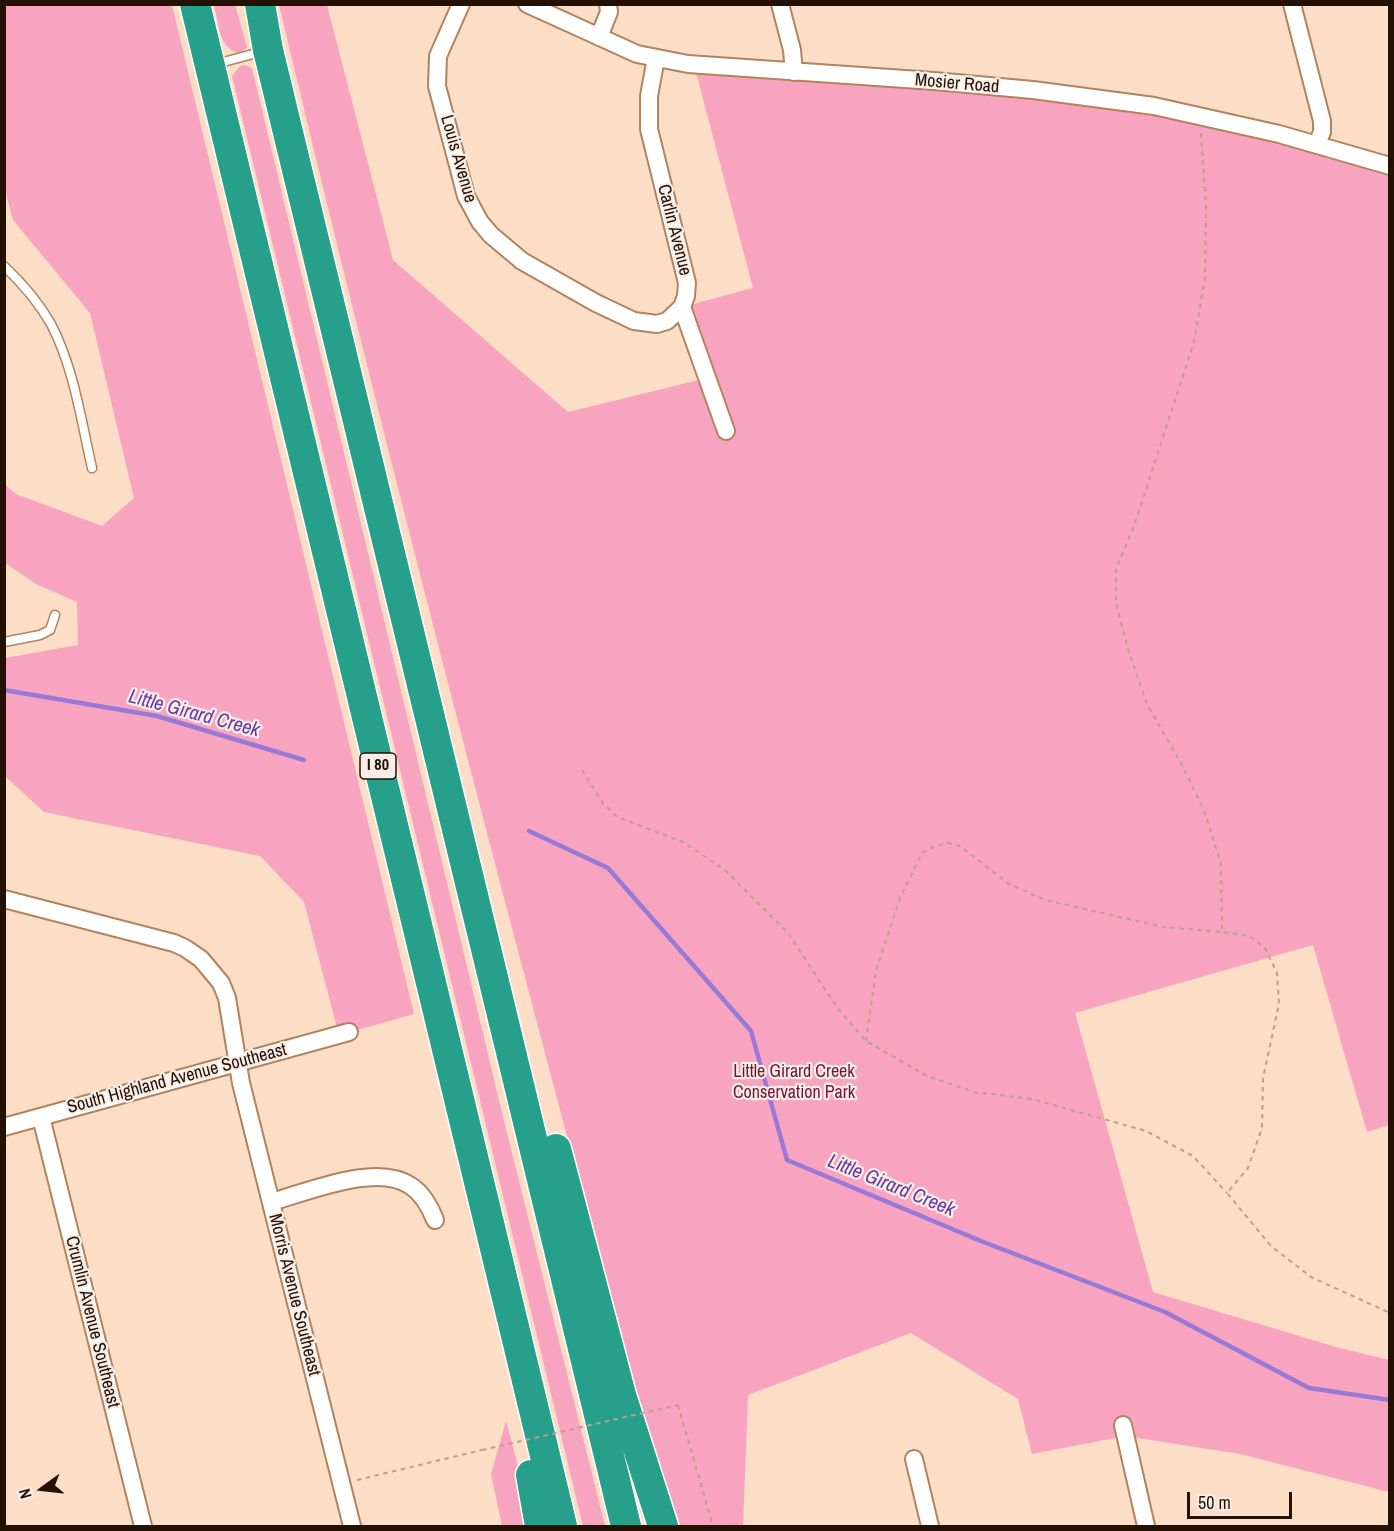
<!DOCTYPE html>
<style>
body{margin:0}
#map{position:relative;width:1394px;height:1531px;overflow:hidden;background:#fcddc6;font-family:"Archivo Narrow",sans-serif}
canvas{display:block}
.frame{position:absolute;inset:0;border:6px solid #231104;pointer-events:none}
.north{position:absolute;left:12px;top:1459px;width:60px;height:60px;-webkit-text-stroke:4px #f9eee7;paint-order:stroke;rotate:255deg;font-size:16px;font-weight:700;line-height:24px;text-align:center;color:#231104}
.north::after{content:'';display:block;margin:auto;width:21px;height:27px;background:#231104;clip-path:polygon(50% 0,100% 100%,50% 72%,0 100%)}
.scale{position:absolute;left:1187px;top:1492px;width:105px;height:27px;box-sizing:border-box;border:3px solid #231104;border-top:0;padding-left:8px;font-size:18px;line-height:21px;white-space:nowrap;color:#231104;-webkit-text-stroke:4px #f9eee7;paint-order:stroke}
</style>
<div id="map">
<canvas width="1394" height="1531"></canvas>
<div class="frame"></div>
<div class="north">N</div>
<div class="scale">50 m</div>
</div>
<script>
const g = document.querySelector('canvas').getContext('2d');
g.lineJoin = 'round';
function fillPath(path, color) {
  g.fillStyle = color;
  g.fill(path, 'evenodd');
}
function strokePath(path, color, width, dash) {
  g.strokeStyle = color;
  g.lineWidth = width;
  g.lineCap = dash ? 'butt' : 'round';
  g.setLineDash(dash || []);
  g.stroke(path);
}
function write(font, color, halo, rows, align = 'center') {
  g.font = font + ' "Archivo Narrow",sans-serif';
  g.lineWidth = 4.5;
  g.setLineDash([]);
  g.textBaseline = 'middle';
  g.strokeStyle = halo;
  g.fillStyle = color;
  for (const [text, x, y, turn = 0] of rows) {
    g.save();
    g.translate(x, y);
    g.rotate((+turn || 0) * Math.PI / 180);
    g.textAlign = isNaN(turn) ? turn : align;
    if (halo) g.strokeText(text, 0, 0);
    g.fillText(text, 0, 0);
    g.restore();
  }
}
fillPath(new Path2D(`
 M 5,5 L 172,5 L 414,1014 L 339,1035 L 304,902 L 260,856 L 44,812 L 5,776 L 5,658 L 78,645 L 77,602 L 36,584 L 5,563 L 4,484 L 16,494 L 102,526 L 134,498 L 90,313 L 13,220 L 5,190 Z
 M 214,5 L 235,5 L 247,47 L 241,53 C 218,50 219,23 214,5 Z
 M 279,5 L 327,5 L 393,260 L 568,412 L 707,378 L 682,307 L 753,288 L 694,65 L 1154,106 L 1389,166 L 1389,1125 L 1367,1132 L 1313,945 L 1075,1013 L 1153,1292 L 1336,1347 L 1389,1360 L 1389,1492 L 1240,1454 L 1125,1436 L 1032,1454 L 1018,1399 L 911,1333 L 748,1395 L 743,1526 L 673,1526 C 627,1364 584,1201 541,1038 C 450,694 361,350 279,5 Z
 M 245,65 L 252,68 L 503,1117 L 605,1526 L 583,1526 L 232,76 L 240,66 Z
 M 506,1421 L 520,1473 L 530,1526 L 502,1526 L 491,1474 Z`), '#f8a4c0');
strokePath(new Path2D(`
 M 4,690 L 157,716 L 304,760
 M 529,831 L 608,868 L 751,1031 L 787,1160 L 981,1241 L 1165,1312 L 1309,1388 L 1390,1400`), '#9979d6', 4.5);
const service = new Path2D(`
 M 216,64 L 264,51
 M 4,266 C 22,283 39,303 51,324 C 74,368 81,420 92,468
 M 4,642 L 40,635 L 50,630 L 55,615`);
const minor = new Path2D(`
 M 461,4 L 438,56 L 437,86 L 466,196 L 480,222 L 491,235 L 522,261 L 596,303 L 634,321 L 657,324 L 667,321 L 682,307
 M 527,4 L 637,54 L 688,64 L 934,81 L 1033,90 L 1154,106 L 1279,134 L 1390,166
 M 780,4 L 792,50 L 794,72
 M 1292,4 L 1322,121 L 1322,132 L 1317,144
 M 599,37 L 609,12 L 608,4
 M 656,58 L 649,96 L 649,129 L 687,283 L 686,296 L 682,307 L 726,431
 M 4,899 L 174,943 L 185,948 L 201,959 L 221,983 L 227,998 L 241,1083 L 352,1526
 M 41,1117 L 143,1526
 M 4,1127 L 349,1032
 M 271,1202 C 308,1192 377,1162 411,1186 C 423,1194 430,1207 435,1220
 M 1123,1425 L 1146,1526
 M 914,1459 L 930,1526`);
const motorway = new Path2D(`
 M 195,4 L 562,1526
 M 260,4 L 268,50 L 626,1526
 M 556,1149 L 621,1395 L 663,1526
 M 531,1475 L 540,1526`);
strokePath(service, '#b2835f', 11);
strokePath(minor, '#b2835f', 20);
strokePath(motorway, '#fff', 33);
strokePath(new Path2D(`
 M 1201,133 L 1206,205 L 1205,277 L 1194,342 L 1134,526 L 1116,569 L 1116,603 L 1128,649 L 1147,704 L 1182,765 L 1204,810 L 1221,864 L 1222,932 L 1250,936 L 1265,948 L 1277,973 L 1279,1004 L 1263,1078 L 1262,1128 L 1248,1168 L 1227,1193 L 1271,1246 L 1311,1277 L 1390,1313
 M 582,770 L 602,802 L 617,817 L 683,842 L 725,870 L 788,933 L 838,1009 L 866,1041 L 927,1076 L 974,1092 L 1032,1099 L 1146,1131 L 1193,1156 L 1227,1193
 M 866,1041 L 876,971 L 900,898 L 922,853 L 931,848 L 947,843 L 960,846 L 1009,884 L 1045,900 L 1164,927 L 1222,932
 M 678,1405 L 713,1526
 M 357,1480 L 482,1450`), '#bba08c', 2, [4.5, 4.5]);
strokePath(service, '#fff', 8);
strokePath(minor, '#fff', 16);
strokePath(motorway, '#26a08b', 30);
strokePath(new Path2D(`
 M 482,1450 L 678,1405`), '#bba08c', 2, [4.5, 4.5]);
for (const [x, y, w] of [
 [378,766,36]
]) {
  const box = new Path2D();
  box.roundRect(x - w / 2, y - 13, w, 26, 4.5);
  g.fillStyle = '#f9eee7';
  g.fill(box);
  strokePath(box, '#231104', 1.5);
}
write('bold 16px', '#231104', null, [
 ["I 80",378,766]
]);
write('18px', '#231104', '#f9eee7', [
 ["Mosier Road",957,84,5],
 ["Louis Avenue",458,159,74],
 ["Carlin Avenue",674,230,76],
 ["South Highland Avenue Southeast",177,1079,-15],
 ["Morris Avenue Southeast",294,1295,76],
 ["Crumlin Avenue Southeast",92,1322,76]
]);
write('18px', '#741340', '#f9eee7', [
 ["Little Girard Creek",794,1072],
 ["Conservation Park",794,1093]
]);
write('italic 20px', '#6538a6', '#f9eee7', [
 ["Little Girard Creek",194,714,15],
 ["Little Girard Creek",891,1186,22]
]);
</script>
